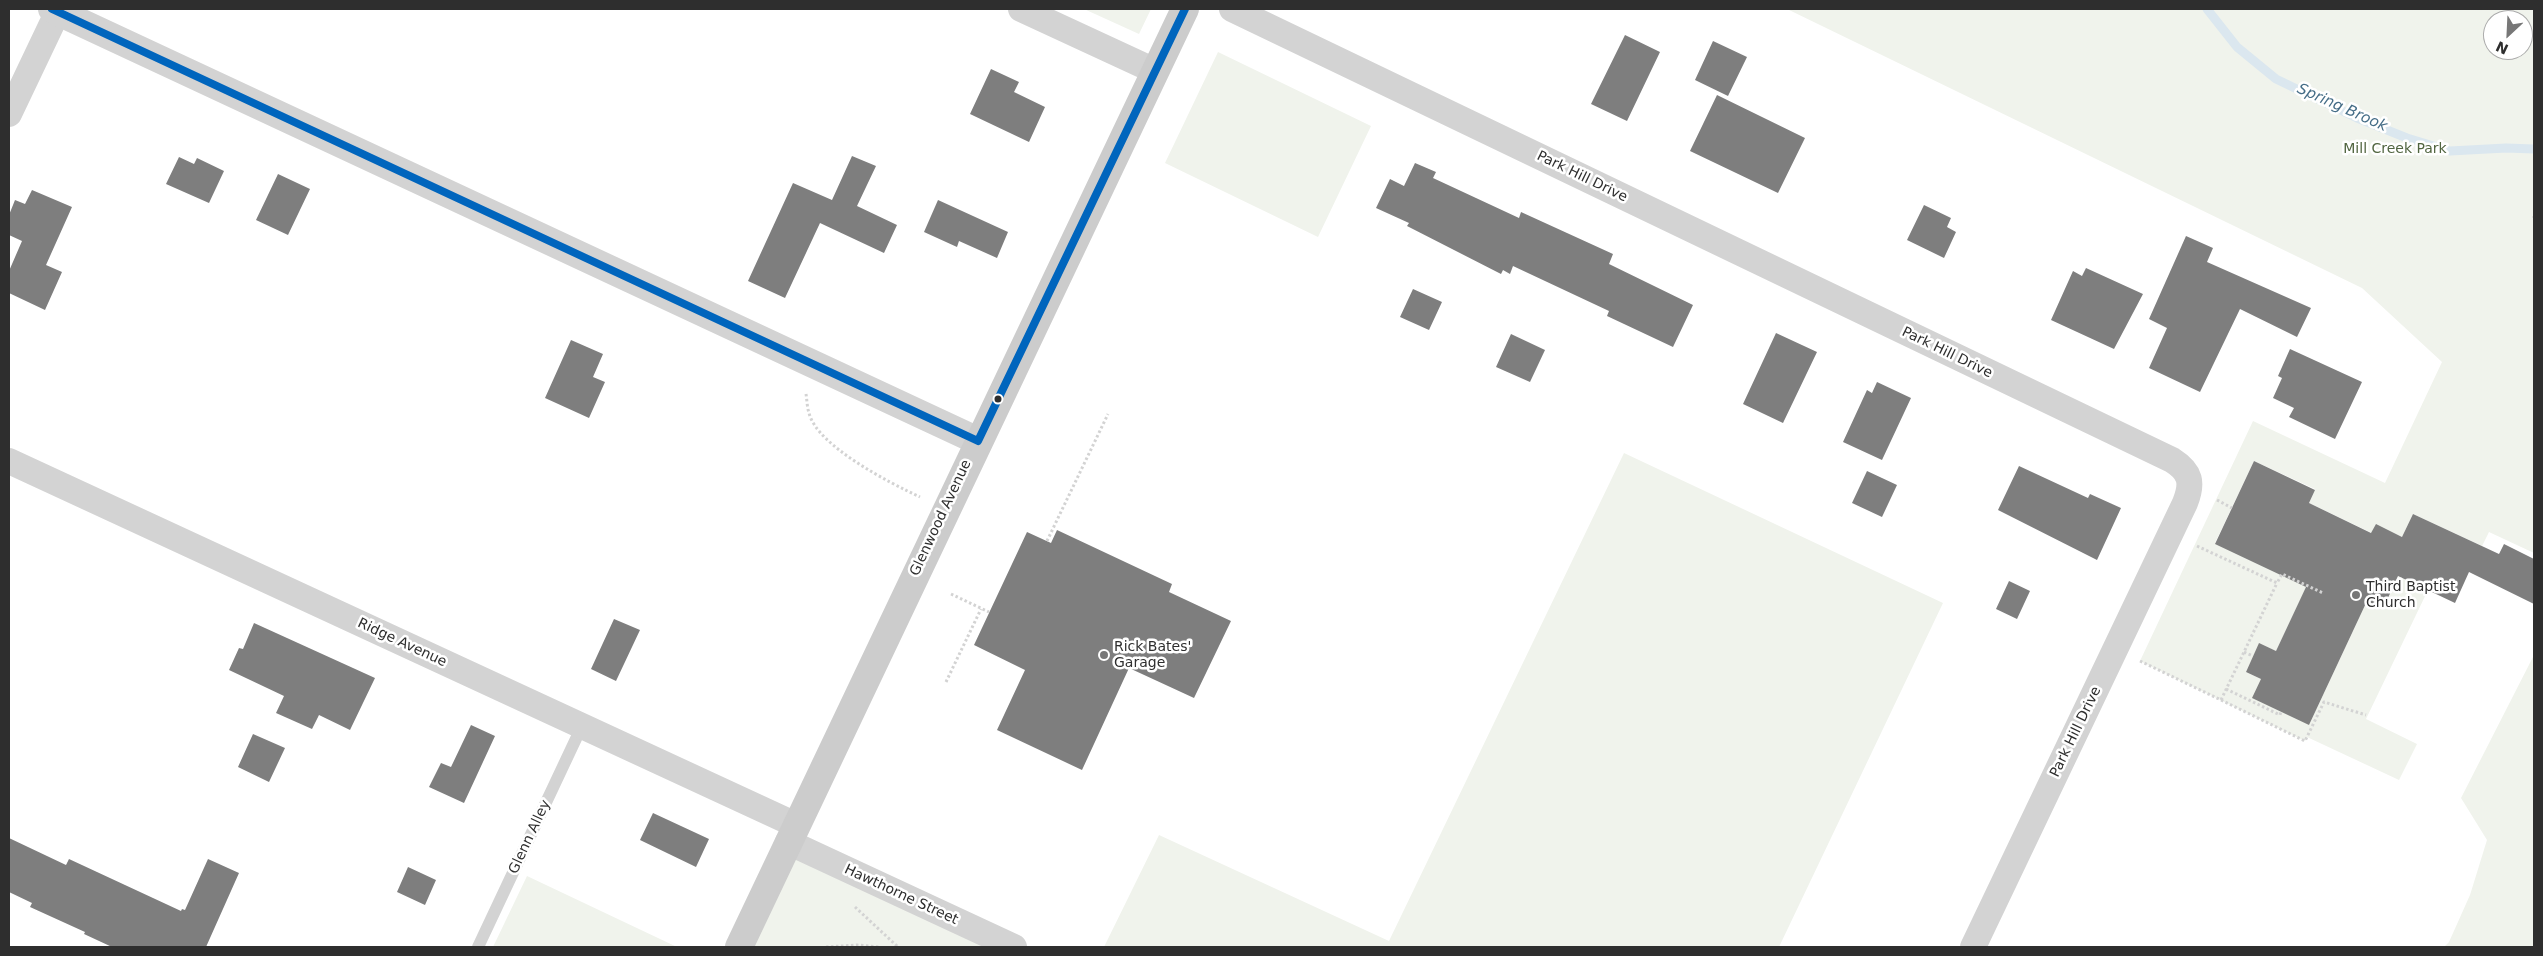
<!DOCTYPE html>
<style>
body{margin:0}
#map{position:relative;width:2543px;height:956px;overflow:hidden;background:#fff;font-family:"DejaVu Sans",sans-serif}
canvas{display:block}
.frame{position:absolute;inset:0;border:10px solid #2e2e2e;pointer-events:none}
.north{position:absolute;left:2483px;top:10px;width:50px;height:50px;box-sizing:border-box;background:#fff;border:1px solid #ababab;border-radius:50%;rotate:205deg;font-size:14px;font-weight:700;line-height:20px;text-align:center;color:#2e2e2e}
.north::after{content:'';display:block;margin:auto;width:18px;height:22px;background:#777;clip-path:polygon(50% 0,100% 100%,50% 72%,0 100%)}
</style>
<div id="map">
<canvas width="2543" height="956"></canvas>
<div class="frame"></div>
<div class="north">N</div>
</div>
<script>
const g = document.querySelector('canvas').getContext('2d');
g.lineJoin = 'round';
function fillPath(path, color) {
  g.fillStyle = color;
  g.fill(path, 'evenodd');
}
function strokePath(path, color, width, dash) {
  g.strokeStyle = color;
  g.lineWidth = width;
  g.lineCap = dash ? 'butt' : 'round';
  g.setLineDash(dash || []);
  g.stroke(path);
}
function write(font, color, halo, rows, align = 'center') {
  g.font = font + ' "DejaVu Sans",sans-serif';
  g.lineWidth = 5;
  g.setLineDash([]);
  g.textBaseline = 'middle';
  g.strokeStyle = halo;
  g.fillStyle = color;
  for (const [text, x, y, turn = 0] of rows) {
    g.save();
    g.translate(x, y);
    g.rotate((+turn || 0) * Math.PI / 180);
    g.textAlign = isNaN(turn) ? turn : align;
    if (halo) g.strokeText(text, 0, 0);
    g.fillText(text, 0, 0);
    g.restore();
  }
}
fillPath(new Path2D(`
 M 1084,9 L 1151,9 L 1139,34 Z
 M 1787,9 L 2534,9 L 2534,553 L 2489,532 L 2482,546 L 2413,514 L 2402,537 L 2376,525 L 2372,533 L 2309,503 L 2315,489 L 2254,461 L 2215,543 L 2326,586 L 2304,592 L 2276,651 L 2259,644 L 2246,672 L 2261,679 L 2309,725 L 2367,601 L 2383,609 L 2399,576 L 2428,590 L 2366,719 L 2417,744 L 2399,780 L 2307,737 L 2305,741 L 2140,661 L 2253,421 L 2385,483 L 2442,362 L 2362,288 ZM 2493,20 L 2523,20 L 2523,50 L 2493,50 Z
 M 1218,52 L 1371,126 L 1318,237 L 1165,163 Z
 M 1624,453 L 1943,603 L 1779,947 L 1104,947 L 1159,835 L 1389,941 Z
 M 2534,655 L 2534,947 L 2444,947 L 2449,942 L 2470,895 L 2487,840 L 2461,798 Z
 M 788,842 L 1014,947 L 739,947 Z
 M 527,876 L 677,947 L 493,947 Z`), '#f0f3ec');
strokePath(new Path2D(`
 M 2207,9 L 2237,47 L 2276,79 L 2357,118 L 2407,138 L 2450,151 L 2506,148 L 2534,149`), '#dbe7ef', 9);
fillPath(new Path2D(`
 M 1625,35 L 1660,52 L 1627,121 L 1591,104 Z
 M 1713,41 L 1747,57 L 1728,96 L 1695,80 Z
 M 991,69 L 1019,82 L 1014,92 L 1045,107 L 1029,142 L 970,114 Z
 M 1717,95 L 1805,138 L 1778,193 L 1690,151 Z
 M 852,156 L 876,166 L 857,206 L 897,225 L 884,253 L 820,223 L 785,298 L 748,281 L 793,183 L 832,200 Z
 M 179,157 L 194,164 L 197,158 L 224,171 L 209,203 L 166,184 Z
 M 1415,163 L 1436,172 L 1433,178 L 1519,218 L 1521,212 L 1613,254 L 1609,264 L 1693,305 L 1673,347 L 1607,316 L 1609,311 L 1513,266 L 1510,274 L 1503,270 L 1501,274 L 1407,226 L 1409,223 L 1376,208 L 1390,179 L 1404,186 Z
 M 278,174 L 310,189 L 288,235 L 256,220 Z
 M 32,190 L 72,207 L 46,265 L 62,272 L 45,310 L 9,293 L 9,271 L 22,241 L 9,235 L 9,215 L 15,200 L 25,204 Z
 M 938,200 L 1008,232 L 997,258 L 959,241 L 957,247 L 924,232 Z
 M 1924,205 L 1951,218 L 1947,227 L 1956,232 L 1944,258 L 1907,240 Z
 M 2186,236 L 2213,248 L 2207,262 L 2311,308 L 2297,337 L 2240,309 L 2200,392 L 2149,368 L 2167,328 L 2149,319 Z
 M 2086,268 L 2143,294 L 2114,349 L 2051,320 L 2073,271 L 2082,276 Z
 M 1413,289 L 1442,302 L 1429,330 L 1400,317 Z
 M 1776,333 L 1817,352 L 1783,423 L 1743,404 Z
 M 1511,334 L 1545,350 L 1530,382 L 1496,367 Z
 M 571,340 L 603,354 L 593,377 L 605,382 L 589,418 L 545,398 Z
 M 2290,349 L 2362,382 L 2335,439 L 2289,417 L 2294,408 L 2273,398 L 2282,378 L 2278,376 Z
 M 1877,382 L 1911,398 L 1882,460 L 1843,442 L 1867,390 L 1872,393 Z
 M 2254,461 L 2315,490 L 2309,503 L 2371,533 L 2376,524 L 2402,537 L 2413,514 L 2499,554 L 2504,544 L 2534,559 L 2534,604 L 2469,572 L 2455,603 L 2398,576 L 2383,609 L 2367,601 L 2309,725 L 2252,698 L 2261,679 L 2246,672 L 2259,643 L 2276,651 L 2306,587 L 2215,544 Z
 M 2019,466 L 2088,498 L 2090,494 L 2121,508 L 2097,560 L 1998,510 Z
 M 1867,471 L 1897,485 L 1882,517 L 1852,503 Z
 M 1057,530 L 1172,584 L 1169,592 L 1231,621 L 1194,698 L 1129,668 L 1082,770 L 997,730 L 1025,670 L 974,645 L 1027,532 L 1051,543 Z
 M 2009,581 L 2030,591 L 2017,619 L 1996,609 Z
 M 614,619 L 640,630 L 616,681 L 591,669 Z
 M 254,623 L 375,678 L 350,730 L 319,715 L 312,729 L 276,713 L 284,696 L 229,670 L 239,648 L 243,649 Z
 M 471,725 L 495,736 L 464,803 L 429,787 L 441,763 L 451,767 Z
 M 253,734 L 285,748 L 269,782 L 238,767 Z
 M 653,813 L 709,839 L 696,867 L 640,840 Z
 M 9,838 L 66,865 L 69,859 L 181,911 L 182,909 L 185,910 L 208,859 L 239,873 L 206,947 L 112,947 L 84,934 L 85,932 L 30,907 L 32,903 L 9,892 Z
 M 408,867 L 436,880 L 425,905 L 397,892 Z`), '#7e7e7e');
strokePath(new Path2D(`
 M 2534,216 L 2534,218
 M 806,394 C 807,400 807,407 809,413 C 817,446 890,483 920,497
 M 2217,500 L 2232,508
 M 1047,541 L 1108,414
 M 2197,546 L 2277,583 L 2282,574 L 2323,593
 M 951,594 L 989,612
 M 2244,652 L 2253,656
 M 2140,661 L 2221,700 L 2277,583
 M 946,682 L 981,609
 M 2226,689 L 2280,715 L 2281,711
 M 2221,700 L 2305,741 L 2324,702 L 2366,715
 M 855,907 L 898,947
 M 826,947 L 857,945 L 879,947`), '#d3d3d3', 3, [2.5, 2.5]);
strokePath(new Path2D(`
 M 478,947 L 582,726`), '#d3d3d3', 12);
strokePath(new Path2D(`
 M 1021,9 L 1155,71
 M 1232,9 L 2172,460 C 2191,472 2193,483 2185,503 L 1973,947
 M 9,114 L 59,9
 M 9,461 L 796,825
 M 788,842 L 1014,947`), '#d3d3d3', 26);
strokePath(new Path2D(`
 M 52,9 L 978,441`), '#d3d3d3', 28);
strokePath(new Path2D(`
 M 739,947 L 1185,9`), '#ccc', 28);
strokePath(new Path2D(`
 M 52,9 L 978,441
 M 978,441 L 1185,9`), '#0065bd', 8);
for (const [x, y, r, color] of [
 [998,399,4.5,"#2e2e2e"],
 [2356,595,5,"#777"],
 [1104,655,5,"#777"]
]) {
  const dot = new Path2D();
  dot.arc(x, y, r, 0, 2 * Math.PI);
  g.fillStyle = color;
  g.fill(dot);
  strokePath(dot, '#fff', 2);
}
write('14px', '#516540', '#fff', [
 ["Mill Creek Park",2395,149]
]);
write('14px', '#2e2e2e', '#fff', [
 ["Park Hill Drive",1582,177,26],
 ["Park Hill Drive",1947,353,26],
 ["Glenwood Avenue",941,518,-65],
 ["Ridge Avenue",402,643,25],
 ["Park Hill Drive",2076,732,-64],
 ["Glenn Alley",530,837,-65],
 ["Hawthorne Street",901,895,25]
]);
write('14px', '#2e2e2e', '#fff', [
 ["Third Baptist",2366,587],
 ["Church",2366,603],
 ["Rick Bates'",1114,647],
 ["Garage",1114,663]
], 'left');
write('italic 15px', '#456d87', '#fff', [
 ["Spring Brook",2342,108,24]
]);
</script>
